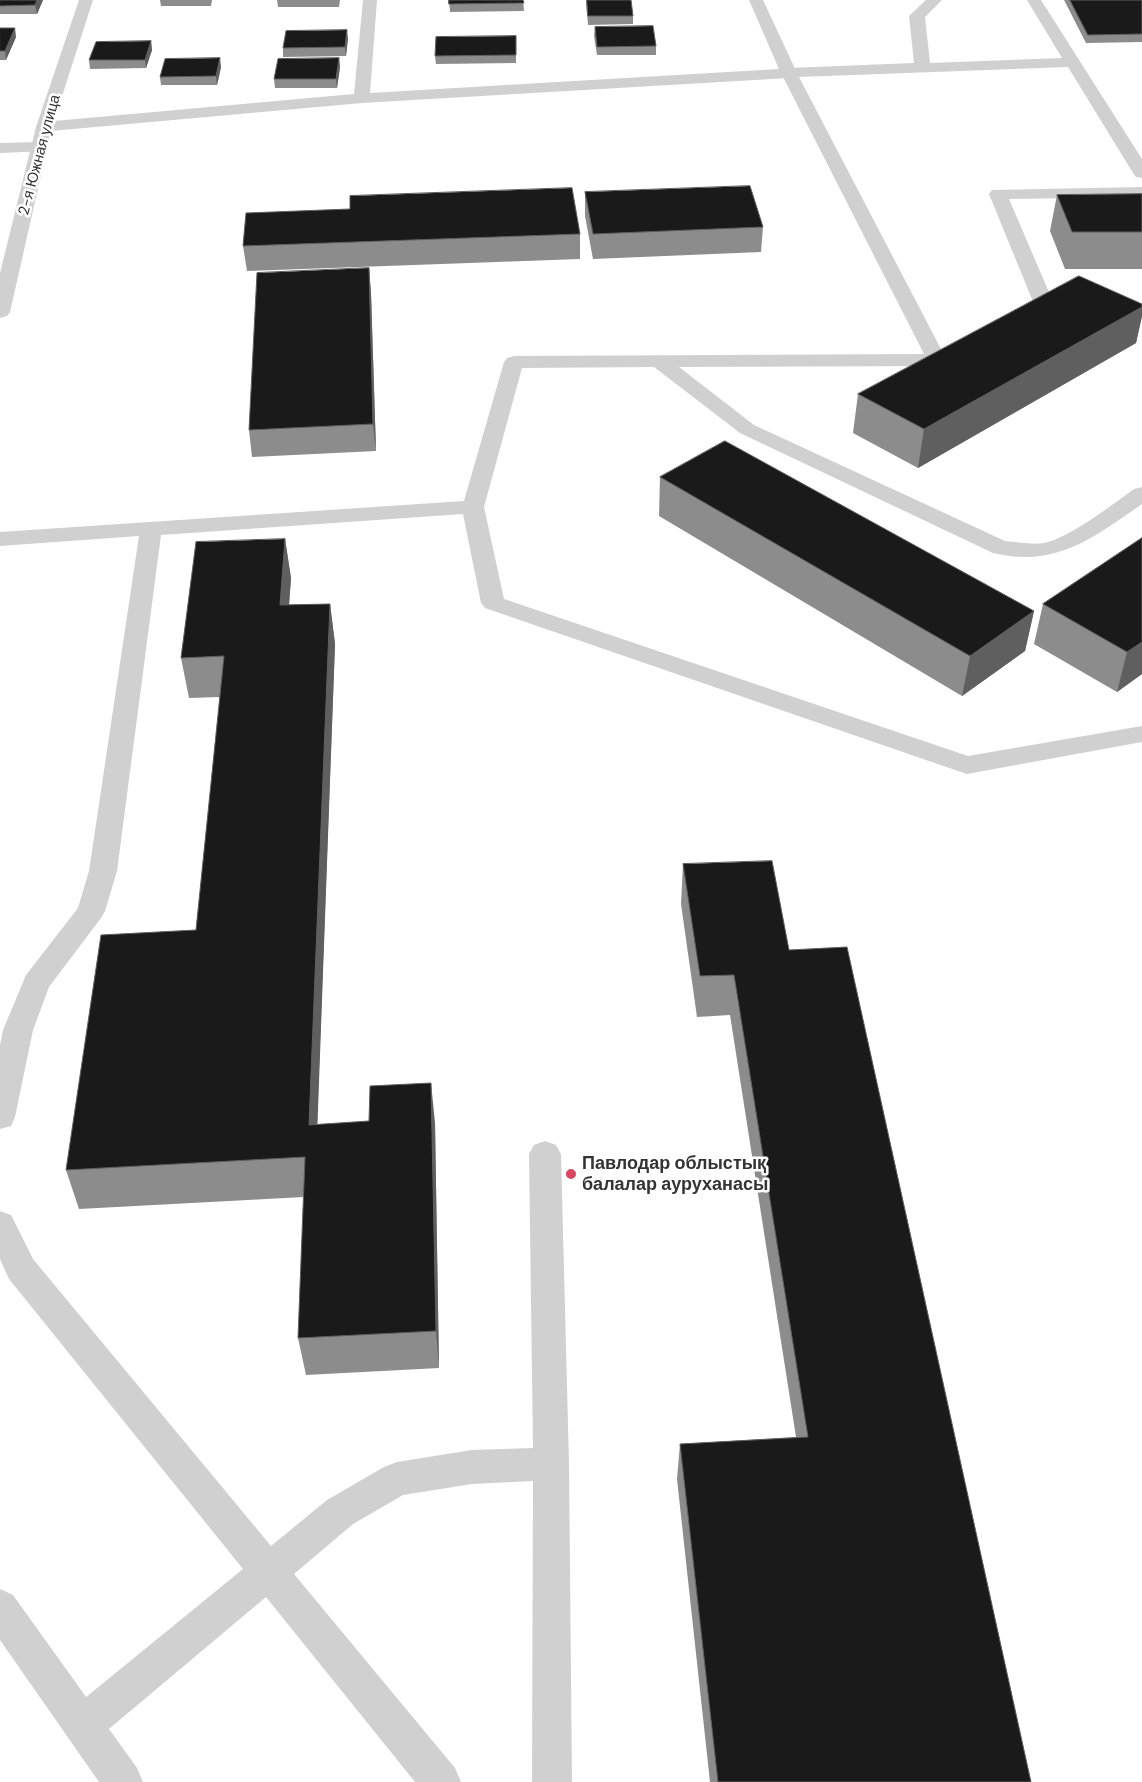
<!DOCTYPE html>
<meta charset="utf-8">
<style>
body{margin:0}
canvas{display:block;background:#fff}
</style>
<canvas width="1142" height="1782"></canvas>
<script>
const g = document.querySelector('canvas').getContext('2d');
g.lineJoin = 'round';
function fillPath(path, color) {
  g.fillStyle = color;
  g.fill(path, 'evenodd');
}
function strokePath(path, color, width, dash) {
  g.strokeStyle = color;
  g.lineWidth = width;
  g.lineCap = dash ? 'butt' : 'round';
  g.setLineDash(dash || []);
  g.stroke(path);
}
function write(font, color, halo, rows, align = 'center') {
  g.font = font + ' "DM Sans",sans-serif';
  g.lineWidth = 5;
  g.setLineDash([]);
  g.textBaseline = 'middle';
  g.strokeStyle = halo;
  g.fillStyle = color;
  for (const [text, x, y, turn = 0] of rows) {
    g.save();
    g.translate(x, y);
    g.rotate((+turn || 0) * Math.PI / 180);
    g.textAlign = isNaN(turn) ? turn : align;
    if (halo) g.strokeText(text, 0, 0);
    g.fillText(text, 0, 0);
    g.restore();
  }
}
fillPath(new Path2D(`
 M 926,0 L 942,0 L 925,17 L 930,63 L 1062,58 L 1027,0 L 1041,0 L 1142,159 L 1142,178 L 1136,177 L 1133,173 L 1068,67 L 799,77 L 942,351 L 951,348 L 958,350 L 961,354 L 958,358 L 937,366 L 679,367 L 754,425 L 1005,541 C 1017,542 1032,545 1044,543 C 1069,538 1112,505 1134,489 L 1142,487 L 1142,504 C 1093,538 1056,568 993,553 L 740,433 L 654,367 L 522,368 L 484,507 L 504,599 L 968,756 L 1142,726 L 1142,742 L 967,774 L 958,771 L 485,608 L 481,603 L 463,514 L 161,535 L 117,871 L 105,911 L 101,918 L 49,987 L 33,1030 L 15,1117 L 11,1126 L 0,1129 L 0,1045 L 3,1030 L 26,975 L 78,908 L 89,871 L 139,536 L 0,546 L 0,532 L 464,501 L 504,362 L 507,358 L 514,356 L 924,354 L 781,73 L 783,70 L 789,68 L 914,63 L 909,16 Z
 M 41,142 L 47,143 L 49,147 L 47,151 L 0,153 L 0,143 Z
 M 1142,187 L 1142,197 L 1009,199 L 1057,311 C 1050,321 1030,327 1019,324 L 1016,320 L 1019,316 L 1036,309 L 989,194 L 992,190 Z
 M 545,1141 L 556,1145 L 561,1154 L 569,1464 L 572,1782 L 532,1782 L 533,1481 L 472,1484 L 403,1495 L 353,1524 L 294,1574 L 455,1768 L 461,1782 L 415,1782 L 266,1597 L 97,1739 L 83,1745 L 69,1739 L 63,1725 L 69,1711 L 243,1569 L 9,1279 L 0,1259 L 0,1211 L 11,1215 L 33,1259 L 271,1546 L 327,1500 L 384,1467 L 397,1462 L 472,1450 L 533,1448 L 529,1154 L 534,1145 Z`), '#d0d0d0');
fillPath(new Path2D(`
 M 79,0 L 93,0 L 54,121 L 354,94 L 363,0 L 377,0 L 370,93 L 779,69 L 749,0 L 763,0 L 797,73 L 795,76 L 789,78 L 362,103 L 51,131 L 10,312 L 7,316 L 0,318 L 0,273 L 36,127 Z
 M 0,1589 L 13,1595 L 137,1768 L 143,1782 L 99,1782 L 0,1640 Z`), '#d0d0d0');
fillPath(new Path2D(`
 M 0,0 L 43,0 L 37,14 L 0,14 Z
 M 160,0 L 212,0 L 211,6 L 161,6 Z
 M 277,0 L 340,0 L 339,7 L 278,7 Z
 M 449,0 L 523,0 L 524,11 L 450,12 Z
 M 586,0 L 633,16 L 633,24 L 588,25 Z
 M 1064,0 L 1142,0 L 1142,42 L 1086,43 Z
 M 595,27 L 656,46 L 656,55 L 597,55 L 594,36 Z
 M 0,28 L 16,37 L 6,60 L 0,60 Z
 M 516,36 L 516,63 L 436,64 L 435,56 Z
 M 348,38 L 346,56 L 283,57 L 283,48 Z
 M 151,41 L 152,50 L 146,68 L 90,69 L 89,60 Z
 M 339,58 L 340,67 L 337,88 L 275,88 L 274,79 Z
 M 221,67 L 217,85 L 161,85 L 160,77 Z
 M 585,192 L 763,227 L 761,252 L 593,259 L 585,216 Z
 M 1142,194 L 1142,269 L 1065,269 L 1050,231 L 1057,195 Z
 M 580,234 L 580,259 L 247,271 L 243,246 Z
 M 369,268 L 371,293 L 376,451 L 252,457 L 249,430 Z
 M 1142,304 L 1142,316 L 1136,343 L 918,468 L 853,433 L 858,394 Z
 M 660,477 L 1034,611 L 1025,651 L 962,696 L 659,516 Z
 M 1142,538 L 1142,674 L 1117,692 L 1034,644 L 1043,604 Z
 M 285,539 L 291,578 L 289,605 L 330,604 L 335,644 L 317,1124 L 435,1123 L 439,1368 L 306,1375 L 298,1338 L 304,1197 L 79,1209 L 66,1170 L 196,930 L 220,697 L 189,698 L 181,658 Z
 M 683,864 L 789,950 L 1031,1782 L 710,1782 L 677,1479 L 680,1444 L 796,1437 L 730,1015 L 697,1017 L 681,904 Z`), '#8c8c8c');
fillPath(new Path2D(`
 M 37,0 L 43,0 L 37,14 L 35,5 Z
 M 15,28 L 16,37 L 6,60 L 5,51 Z
 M 347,30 L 348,38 L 346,56 L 345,47 Z
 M 151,41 L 152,50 L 146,68 L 145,60 Z
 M 220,58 L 221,67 L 217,85 L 216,76 Z
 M 339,58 L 340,67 L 337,88 L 336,79 Z
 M 369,268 L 371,293 L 376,451 L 373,424 Z
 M 1142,307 L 1142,316 L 1136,343 L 918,468 L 924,429 Z
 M 285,539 L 291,578 L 286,645 L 280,605 Z
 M 330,604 L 335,644 L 316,1164 L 309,1125 Z
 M 1034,611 L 1025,651 L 962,696 L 970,656 Z
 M 1142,642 L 1142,674 L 1117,692 L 1127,652 Z
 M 431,1083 L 435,1123 L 439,1368 L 436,1331 Z`), '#5f5f5f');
const building = new Path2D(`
 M 0,0 L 37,0 L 35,5 L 0,6 Z
 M 449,0 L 523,0 L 524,3 L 449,4 Z
 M 587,0 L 631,0 L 633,16 L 588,16 Z
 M 1070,0 L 1142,0 L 1142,34 L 1088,35 Z
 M 653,26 L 656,46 L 597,47 L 595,27 Z
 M 0,28 L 15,28 L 5,51 L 0,51 Z
 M 347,30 L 345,47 L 283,48 L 286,31 Z
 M 516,36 L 516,55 L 435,56 L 436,37 Z
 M 151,41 L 145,60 L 89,60 L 96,42 Z
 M 220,58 L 216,76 L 160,77 L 165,59 Z
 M 339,58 L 336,79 L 274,79 L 278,59 Z
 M 750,186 L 763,227 L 593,234 L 585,192 Z
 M 572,188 L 580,234 L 243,246 L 246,213 L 350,209 L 350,196 Z
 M 1142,194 L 1142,232 L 1072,232 L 1057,195 Z
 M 369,268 L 373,424 L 249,430 L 257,273 Z
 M 1079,276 L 1142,304 L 1142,307 L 924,429 L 858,394 Z
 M 725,441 L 1034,611 L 970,656 L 660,477 Z
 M 1142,538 L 1142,642 L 1127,652 L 1043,604 Z
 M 285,539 L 280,605 L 330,604 L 309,1125 L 369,1121 L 370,1086 L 431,1083 L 436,1331 L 298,1338 L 305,1157 L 66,1170 L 101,935 L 196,930 L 224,656 L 181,658 L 196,542 Z
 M 772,861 L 789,950 L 847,947 L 1031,1782 L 718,1782 L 680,1444 L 808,1437 L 734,975 L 700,976 L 683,864 Z`);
fillPath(building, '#1a1a1a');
strokePath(building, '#5f5f5f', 1);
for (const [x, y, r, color] of [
 [571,1174,6,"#d84662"]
]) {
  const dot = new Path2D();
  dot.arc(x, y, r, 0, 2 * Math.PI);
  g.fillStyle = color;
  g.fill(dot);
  strokePath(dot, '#fff', 2);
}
write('15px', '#333', '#fff', [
 ["2-я Южная улица",40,155,-75]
]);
write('bold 18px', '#333', '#fff', [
 ["Павлодар облыстық",582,1164],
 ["балалар ауруханасы",582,1185]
], 'left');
</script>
